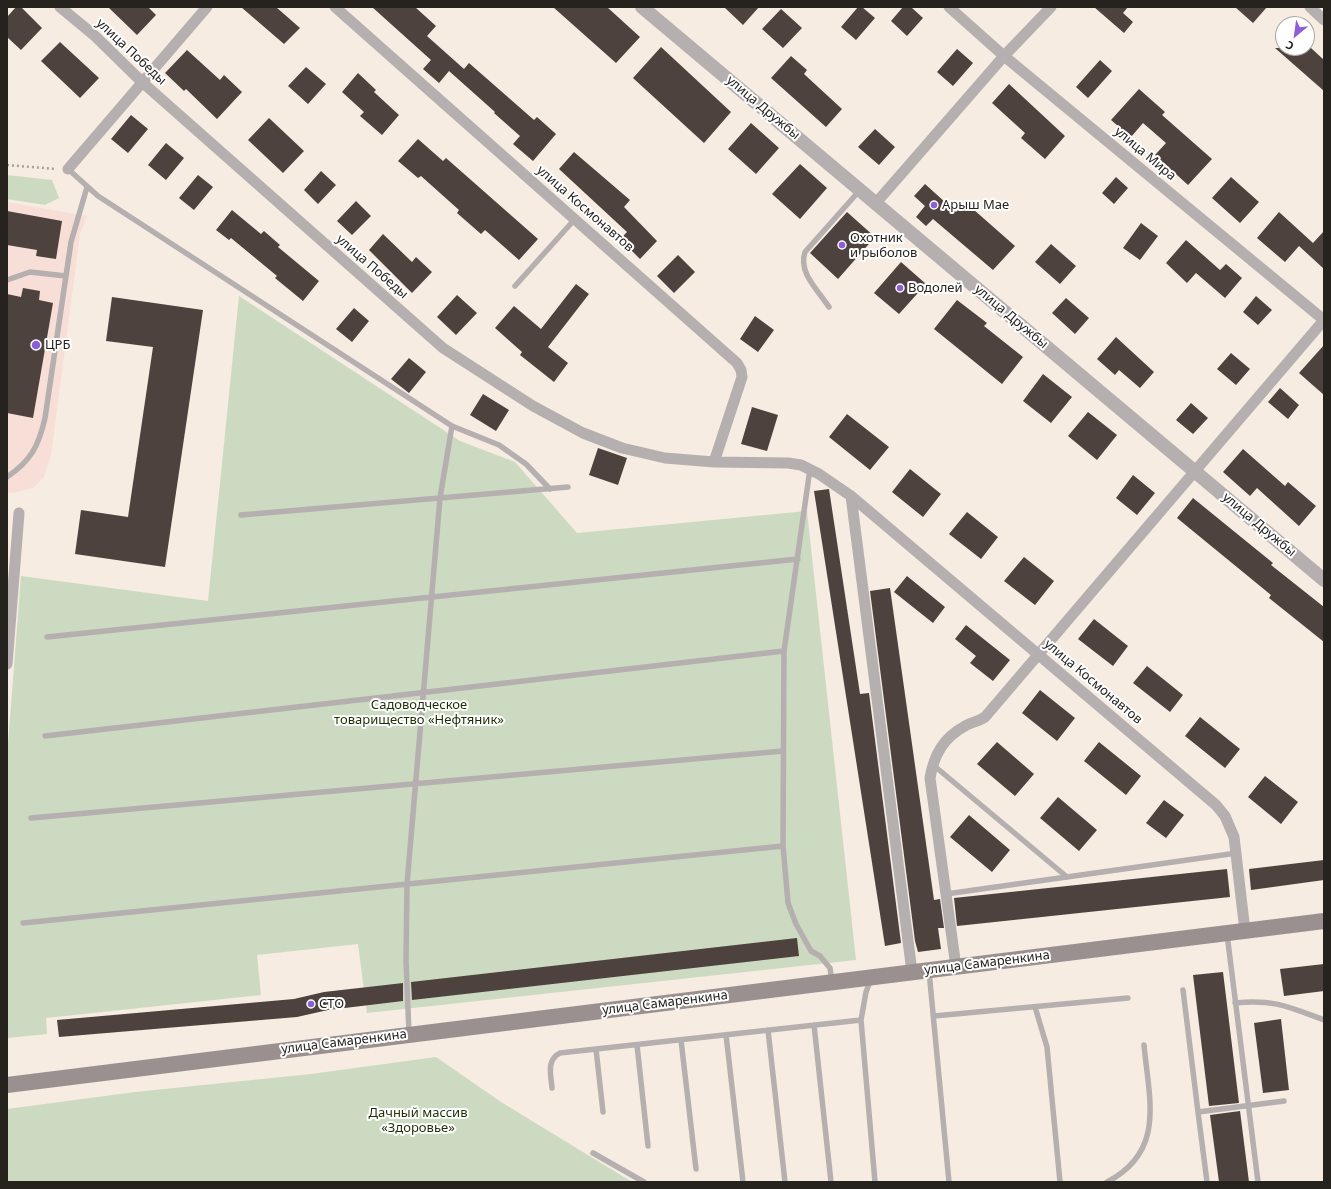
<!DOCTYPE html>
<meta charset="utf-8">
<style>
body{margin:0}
#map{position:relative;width:1331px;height:1189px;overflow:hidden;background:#f6ece2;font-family:"Noto Sans",sans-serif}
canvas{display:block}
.frame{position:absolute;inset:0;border:8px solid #26231f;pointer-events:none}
.north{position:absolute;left:1275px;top:16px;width:40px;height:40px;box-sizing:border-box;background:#fff;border:1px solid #a8a7a5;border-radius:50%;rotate:209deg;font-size:11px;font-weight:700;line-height:16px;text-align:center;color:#26231f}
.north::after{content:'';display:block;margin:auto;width:14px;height:18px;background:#8f5dd7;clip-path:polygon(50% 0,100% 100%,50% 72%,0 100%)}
</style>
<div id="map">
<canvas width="1331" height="1189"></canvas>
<div class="frame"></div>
<div class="north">С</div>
</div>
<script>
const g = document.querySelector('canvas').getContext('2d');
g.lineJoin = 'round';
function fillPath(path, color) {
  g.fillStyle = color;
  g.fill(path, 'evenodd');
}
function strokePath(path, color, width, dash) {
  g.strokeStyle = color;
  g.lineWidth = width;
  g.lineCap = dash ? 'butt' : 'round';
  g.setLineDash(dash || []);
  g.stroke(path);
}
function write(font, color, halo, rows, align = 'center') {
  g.font = font + ' "Noto Sans",sans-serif';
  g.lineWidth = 4;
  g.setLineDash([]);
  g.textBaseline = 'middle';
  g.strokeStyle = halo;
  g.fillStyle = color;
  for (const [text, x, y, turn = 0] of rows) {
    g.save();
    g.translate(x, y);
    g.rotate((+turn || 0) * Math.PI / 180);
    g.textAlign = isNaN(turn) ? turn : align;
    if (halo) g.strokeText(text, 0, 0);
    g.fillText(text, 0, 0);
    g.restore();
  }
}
fillPath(new Path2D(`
 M 7,202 L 87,216 L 80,234 L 51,455 L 44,477 L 33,488 L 13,493 L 7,493 Z`), '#f7ded6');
fillPath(new Path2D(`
 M 7,175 L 52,180 L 59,198 L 45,205 L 7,199 Z
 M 239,296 L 460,441 L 515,462 L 577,533 L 807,511 L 856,960 L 367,1013 L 358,944 L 257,955 L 261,995 L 46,1018 L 47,1034 L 7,1038 L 7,757 L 21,576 L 208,601 Z
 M 436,1057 L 501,1102 L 632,1182 L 7,1182 L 7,1109 L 135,1092 L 311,1074 Z`), '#ccdac1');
fillPath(new Path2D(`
 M 16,7 L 21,7 L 42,28 L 21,50 L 7,37 L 7,17 Z
 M 108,7 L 148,7 L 156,15 L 137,35 Z
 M 241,7 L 276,7 L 300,28 L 284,44 Z
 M 372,7 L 415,7 L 436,26 L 427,36 L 464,69 L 469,63 L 534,120 L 537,117 L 556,134 L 533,161 L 513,144 L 520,136 L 494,113 L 495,112 L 449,71 L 439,83 L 423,69 L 431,60 Z
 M 553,7 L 607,7 L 640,37 L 616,63 Z
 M 724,7 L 759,7 L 743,25 Z
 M 858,7 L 862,7 L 875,18 L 856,40 L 841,27 Z
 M 903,7 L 911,7 L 923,18 L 907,36 L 891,21 Z
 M 1094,7 L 1128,7 L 1123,13 L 1133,22 L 1124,33 Z
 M 1235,7 L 1267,7 L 1253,23 Z
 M 781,9 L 802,28 L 783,48 L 762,29 Z
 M 60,42 L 99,78 L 80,98 L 41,61 Z
 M 661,47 L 731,112 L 704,143 L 633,78 Z
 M 1275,48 L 1311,48 L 1324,60 L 1324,91 Z
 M 957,49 L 973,63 L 953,86 L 937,72 Z
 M 187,50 L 220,80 L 224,75 L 242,92 L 217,119 L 186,89 L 184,91 L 165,73 Z
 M 791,56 L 807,70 L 804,74 L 842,109 L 826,127 L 771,78 Z
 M 1100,60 L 1112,71 L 1088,98 L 1076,87 Z
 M 306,67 L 326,84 L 308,104 L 288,86 Z
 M 358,73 L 376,90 L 374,92 L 399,115 L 382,135 L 360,116 L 364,112 L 342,92 Z
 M 1009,84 L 1065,136 L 1045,159 L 1021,138 L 1025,133 L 992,103 Z
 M 1139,89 L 1165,112 L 1162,115 L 1212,159 L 1188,185 L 1155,155 L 1166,143 L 1143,123 L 1131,137 L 1111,120 Z
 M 131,115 L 148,129 L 128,153 L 111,139 Z
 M 269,118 L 304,151 L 283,173 L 248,140 Z
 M 751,123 L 779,148 L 756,174 L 728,149 Z
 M 875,129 L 895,147 L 879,165 L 858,147 Z
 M 418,139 L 443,161 L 446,158 L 538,239 L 519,260 L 485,230 L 481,234 L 457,213 L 459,210 L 421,176 L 418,178 L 398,161 Z
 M 166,143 L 184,158 L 166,180 L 148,165 Z
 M 574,152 L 630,200 L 624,207 L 657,241 L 640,259 L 620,239 L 627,232 L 559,169 Z
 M 800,164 L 827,188 L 800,219 L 772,194 Z
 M 321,171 L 336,185 L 318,204 L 304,190 Z
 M 198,175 L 213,187 L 194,210 L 179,198 Z
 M 1116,177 L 1128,188 L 1114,204 L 1102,193 Z
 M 1231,177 L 1259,202 L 1240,223 L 1212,198 Z
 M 925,184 L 956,212 L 965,202 L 1015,246 L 993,270 L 933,219 L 926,226 L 916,217 L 925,206 L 914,196 Z
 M 356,201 L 371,216 L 352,235 L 337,221 Z
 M 232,210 L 261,234 L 264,231 L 280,245 L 278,247 L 319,281 L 303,301 L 275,278 L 277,276 L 231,238 L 229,240 L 216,230 Z
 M 7,211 L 62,221 L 56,259 L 36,256 L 37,250 L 7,245 Z
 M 847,212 L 875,237 L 838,279 L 810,253 Z
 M 1279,212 L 1313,243 L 1324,231 L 1324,269 L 1299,246 L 1285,262 L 1257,238 Z
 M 1141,223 L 1158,236 L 1140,260 L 1123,248 Z
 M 383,234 L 412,262 L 416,257 L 432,272 L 412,293 L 369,250 Z
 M 1186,240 L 1220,270 L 1226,264 L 1242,278 L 1225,298 L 1196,273 L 1187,283 L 1166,263 Z
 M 1051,244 L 1076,266 L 1060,284 L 1035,262 Z
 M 678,255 L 695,272 L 674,293 L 657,276 Z
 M 901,262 L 926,284 L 899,314 L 874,293 Z
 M 576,284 L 589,294 L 548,347 L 568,363 L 554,382 L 520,355 L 522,352 L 495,328 L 514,306 L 541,329 Z
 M 23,288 L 40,291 L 39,300 L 53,303 L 33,418 L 7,413 L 7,294 L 21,297 Z
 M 457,295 L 477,313 L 456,335 L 437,317 Z
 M 1256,296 L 1272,310 L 1258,325 L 1243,312 Z
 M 112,297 L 203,310 L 165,567 L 75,554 L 81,510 L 128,517 L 153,347 L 106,341 Z
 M 1066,298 L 1089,318 L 1075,334 L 1052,313 Z
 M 957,300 L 987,323 L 984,326 L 1023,357 L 1002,384 L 934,329 Z
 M 354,308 L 369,321 L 352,342 L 336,329 Z
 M 755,316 L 774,330 L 758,352 L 740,339 Z
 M 1116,337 L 1154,372 L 1140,388 L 1119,370 L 1115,375 L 1097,359 Z
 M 1324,345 L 1324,395 L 1299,373 Z
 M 1231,353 L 1250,369 L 1236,385 L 1217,369 Z
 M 409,358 L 426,372 L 409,393 L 391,379 Z
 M 1043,374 L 1072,397 L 1051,423 L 1023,401 Z
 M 1280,388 L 1299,405 L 1288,419 L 1268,402 Z
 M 483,394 L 509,410 L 496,431 L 470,415 Z
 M 1191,403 L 1208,418 L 1193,434 L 1176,420 Z
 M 752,407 L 778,415 L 767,451 L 741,444 Z
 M 1088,412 L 1117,435 L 1097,460 L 1068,436 Z
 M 847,414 L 889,447 L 870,470 L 829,437 Z
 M 598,448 L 627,458 L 618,485 L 589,475 Z
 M 1243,449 L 1285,486 L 1288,482 L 1316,506 L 1299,526 L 1257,488 L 1250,496 L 1223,472 Z
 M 910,469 L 941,494 L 923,517 L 892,492 Z
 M 1133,475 L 1155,493 L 1137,515 L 1116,498 Z
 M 829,489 L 860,694 L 869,693 L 901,943 L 885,946 L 814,491 Z
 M 1193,498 L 1273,563 L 1271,565 L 1324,607 L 1324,642 L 1269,598 L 1271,595 L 1177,518 Z
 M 967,512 L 998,537 L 981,559 L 949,534 Z
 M 1024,557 L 1054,581 L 1035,605 L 1004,581 Z
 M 907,576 L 945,607 L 933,623 L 894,592 Z
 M 890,588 L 934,900 L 940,899 L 944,928 L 938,928 L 941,949 L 918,952 L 915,941 L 870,591 Z
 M 1094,619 L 1128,646 L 1113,666 L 1078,639 Z
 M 966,625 L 1010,660 L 993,681 L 970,663 L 976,656 L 955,639 Z
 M 1147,666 L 1183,695 L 1170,712 L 1133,683 Z
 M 1040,690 L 1075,718 L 1057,741 L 1022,713 Z
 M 1200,717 L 1240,749 L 1225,768 L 1185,736 Z
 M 997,742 L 1034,774 L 1015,796 L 977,764 Z
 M 1099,742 L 1141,776 L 1126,795 L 1084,761 Z
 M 1265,776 L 1298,802 L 1281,824 L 1248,797 Z
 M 1058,797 L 1097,830 L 1079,851 L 1040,818 Z
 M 1164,800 L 1184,815 L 1166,838 L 1146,823 Z
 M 969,815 L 1010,850 L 992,872 L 950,837 Z
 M 1324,860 L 1324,880 L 1251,890 L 1249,869 Z
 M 1227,869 L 1230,897 L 957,926 L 954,898 Z
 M 797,938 L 799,956 L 412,1000 L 411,982 Z
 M 1324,964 L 1324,991 L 1284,996 L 1280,969 Z
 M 1223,972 L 1239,1103 L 1209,1106 L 1193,975 Z
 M 403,983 L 403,1001 L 328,1010 L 297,1017 L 59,1037 L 57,1020 L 294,999 L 324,992 Z
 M 1281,1019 L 1289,1090 L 1263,1093 L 1254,1023 Z
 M 1240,1111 L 1249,1182 L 1219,1182 L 1210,1115 Z`), '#4e423f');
strokePath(new Path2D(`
 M 7,165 L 56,169`), '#a79f98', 2.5, [2, 3]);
strokePath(new Path2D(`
 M 68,169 L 98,196 L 452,426 L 499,445 L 526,464 L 550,489
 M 7,280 L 30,272 L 66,276
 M 515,286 L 575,219
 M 829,307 C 818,290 798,273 805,252 L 860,190
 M 7,477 C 31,461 39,445 45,418 L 71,242 L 87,187
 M 241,515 L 568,487
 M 47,637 L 798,559
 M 784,651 L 783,846 L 788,903 L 796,924 L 811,951 L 820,956 L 830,968 L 832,982
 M 45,736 L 784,651 L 810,469
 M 932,764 L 1067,877
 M 31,818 L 783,751
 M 946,894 L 1237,853
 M 23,923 L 783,846
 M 1227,934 L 1258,1182
 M 929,971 L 949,1182
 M 871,979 L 866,992 L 861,1020 L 875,1182
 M 1183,990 L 1198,1112
 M 1235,1003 C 1274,999 1289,1007 1324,1020
 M 1035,1007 L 1047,1047 L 1060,1182
 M 934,1016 L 1128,998
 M 814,1025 L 831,1182
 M 768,1030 L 785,1182
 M 409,1034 L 406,960 L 407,884 L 440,498 L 452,426
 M 726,1035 L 743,1182
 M 681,1040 L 696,1169
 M 637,1045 L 648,1146
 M 552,1088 C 551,1075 546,1060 560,1053 L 596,1049
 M 603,1112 L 596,1049 L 861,1020
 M 593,1153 L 644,1182
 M 1107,1182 C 1166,1151 1149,1100 1144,1045
 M 1207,1182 L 1198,1112 L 1284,1101`), '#b6afaf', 5.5);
strokePath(new Path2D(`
 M 60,7 L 95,36 L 142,82 L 443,348 L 533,406 L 583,433 L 622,448 L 665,458 L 714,462 L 788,463 L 801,465 L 819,474 L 851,496 L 912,972
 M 335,7 L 737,363 L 741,370 L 742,377 L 714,462
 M 949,7 L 1004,56 L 1324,320
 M 1310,7 L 1324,20
 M 68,169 L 207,7
 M 876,203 L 1004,56 L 1051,7
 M 851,496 L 1216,805 L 1225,816 L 1234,837 L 1245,931
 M 7,664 L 19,513
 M 956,967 L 930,778 C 934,755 943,738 965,726 C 971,722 978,722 985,717 L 1324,320`), '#b6afaf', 11);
strokePath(new Path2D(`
 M 642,7 L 1324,580`), '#b6afaf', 14);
strokePath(new Path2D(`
 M 7,1085 L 1324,921`), '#9a9090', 16);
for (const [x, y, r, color] of [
 [934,205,4,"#8f5dd7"],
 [842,245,4,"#8f5dd7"],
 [900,288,4,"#8f5dd7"],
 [36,345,5,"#8f5dd7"],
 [311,1004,4,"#8f5dd7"]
]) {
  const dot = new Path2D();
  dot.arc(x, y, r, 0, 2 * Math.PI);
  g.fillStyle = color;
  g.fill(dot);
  strokePath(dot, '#fff', 1.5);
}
write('13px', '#26231f', '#fff', [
 ["улица Победы",131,52,43],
 ["улица Дружбы",763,108,40],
 ["улица Мира",1145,154,40],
 ["улица Космонавтов",585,209,41],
 ["улица Победы",372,267,41],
 ["улица Дружбы",1011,317,40],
 ["улица Дружбы",1259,525,40],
 ["улица Космонавтов",1093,682,40],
 ["улица Самаренкина",987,963,-7],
 ["улица Самаренкина",665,1003,-7],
 ["улица Самаренкина",344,1042,-7]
]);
write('13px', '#26231f', '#fff', [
 ["Арыш Мае",942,205],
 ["Охотник",850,238],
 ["и рыболов",850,253],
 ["Водолей",908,288],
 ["ЦРБ",45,345],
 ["СТО",319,1004]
], 'left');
write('13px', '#1d3005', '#fff', [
 ["Садоводческое",419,705],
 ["товарищество «Нефтяник»",419,720],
 ["Дачный массив",418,1113],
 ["«Здоровье»",418,1128]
]);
</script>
